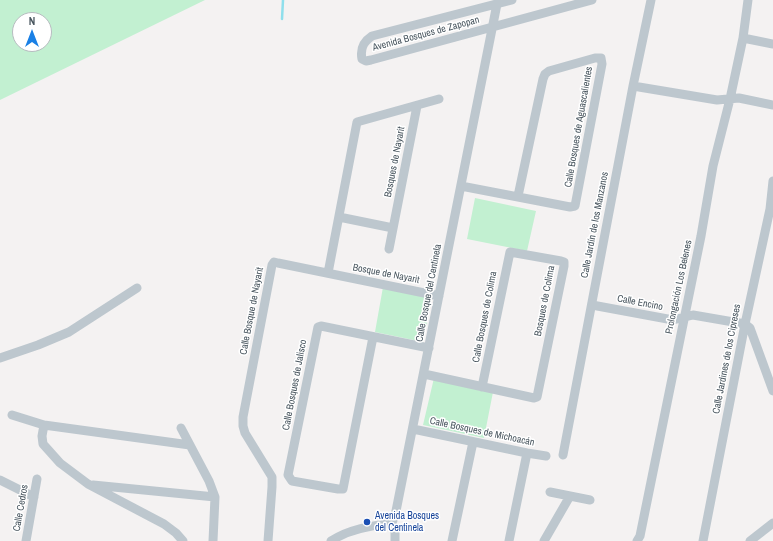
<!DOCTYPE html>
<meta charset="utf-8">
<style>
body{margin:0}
#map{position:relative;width:773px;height:541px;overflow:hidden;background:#f4f2f2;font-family:"Archivo Narrow",sans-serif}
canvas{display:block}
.north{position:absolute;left:12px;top:12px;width:40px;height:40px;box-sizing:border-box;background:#fff;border:1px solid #b6bbbf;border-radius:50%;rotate:0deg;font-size:11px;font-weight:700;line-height:16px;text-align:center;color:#49565f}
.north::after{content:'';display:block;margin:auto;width:14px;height:18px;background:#1a80e5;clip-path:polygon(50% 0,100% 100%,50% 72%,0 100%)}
</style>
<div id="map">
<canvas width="773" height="541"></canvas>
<div class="north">N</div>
</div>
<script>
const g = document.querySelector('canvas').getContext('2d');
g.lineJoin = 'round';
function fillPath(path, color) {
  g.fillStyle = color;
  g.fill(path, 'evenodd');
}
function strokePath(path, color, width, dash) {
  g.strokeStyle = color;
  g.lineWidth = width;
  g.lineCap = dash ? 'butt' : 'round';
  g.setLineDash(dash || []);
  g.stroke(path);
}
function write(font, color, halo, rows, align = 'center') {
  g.font = font + ' "Archivo Narrow",sans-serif';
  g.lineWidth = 3;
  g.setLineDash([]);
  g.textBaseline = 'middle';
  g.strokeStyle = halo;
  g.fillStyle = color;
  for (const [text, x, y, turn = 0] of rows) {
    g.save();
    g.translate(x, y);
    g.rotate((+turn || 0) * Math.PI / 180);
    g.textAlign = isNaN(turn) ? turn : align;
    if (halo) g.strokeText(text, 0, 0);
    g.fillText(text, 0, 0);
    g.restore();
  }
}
fillPath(new Path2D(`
 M 0,0 L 205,0 L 0,100 ZM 20,20 L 44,20 L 44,44 L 20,44 Z
 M 475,198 L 536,211 L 527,251 L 467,239 Z
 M 383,287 L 432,297 L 423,342 L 375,332 Z
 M 434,378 L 493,392 L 484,438 L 423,425 Z`), '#c2f0d1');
strokePath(new Path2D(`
 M 282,19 L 283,0`), '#8fdfec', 2.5);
strokePath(new Path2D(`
 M 512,0 L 372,36 C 363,42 360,49 362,59 L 366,61 L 371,60 L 592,0
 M 743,38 L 773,44
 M 633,86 L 717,100 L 739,98 L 773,105
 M 461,186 L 570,207 L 575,206 L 602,64 L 601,58 L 595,58 L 549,71 L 545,74 L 543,79 L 518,196
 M 339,217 L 393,228
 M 389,249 L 417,106
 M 328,273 L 357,122 L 439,99
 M 592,305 L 673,320 L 693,315 L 745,324 L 750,328 L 773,391
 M 373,337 L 343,489 L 338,489 L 292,481 L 288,475 L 318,327 L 321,326 L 429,348
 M 0,358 L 38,345 L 69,332 L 137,288
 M 424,374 L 534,398 L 537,397 L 564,266 L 564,262 L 561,261 L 510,252 L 482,387
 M 12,415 L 44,425 L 190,445
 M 44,425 L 42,436 L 43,444 L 60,463 L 88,484 L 164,524 L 176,533 L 183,541
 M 181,428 L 209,481 L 215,497 L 213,541
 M 413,429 L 527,453 L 546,456
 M 563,455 L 633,86 L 651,0
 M 0,480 L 34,497
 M 93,485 L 215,497
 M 550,492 L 590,500
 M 392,523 L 396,511 L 497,4
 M 392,523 L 395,532 L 395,541
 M 26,541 L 37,479
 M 268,541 L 272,487 L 272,477 L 245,433 L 243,426 L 243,417 L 272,265 L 274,262 L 278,263 L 439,296
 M 331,541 C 349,529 371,526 392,523
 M 452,541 L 473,442
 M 509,541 L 527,453
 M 544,541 L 570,496
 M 637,541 L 640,536 L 701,236 L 713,166 L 730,99 L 743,38 L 748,0
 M 703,541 L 745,324 L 770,209 L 773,181
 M 750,541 L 773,523`), '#bdc7ce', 9);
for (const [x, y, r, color] of [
 [367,522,4,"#1a4fb4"]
]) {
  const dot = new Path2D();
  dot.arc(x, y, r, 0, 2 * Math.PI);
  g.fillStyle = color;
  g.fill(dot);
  strokePath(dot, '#fff', 1.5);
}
write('10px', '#49565f', '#fff', [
 ["Avenida Bosques de Zapopan",426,34,-15],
 ["Calle Bosques de Aguascalientes",579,127,-80],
 ["Bosques de Nayarit",395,162,-79],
 ["Calle Jardín de los Manzanos",595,225,-79],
 ["Bosque de Nayarit",386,274,11],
 ["Prolongación Los Belenes",679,287,-78],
 ["Calle Bosque del Centinela",429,293,-79],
 ["Bosques de Colima",545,301,-79],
 ["Calle Encino",640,303,11],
 ["Calle Bosque de Nayarit",252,311,-79],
 ["Calle Bosques de Colima",485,317,-79],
 ["Calle Jardines de los Cipreses",727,359,-79],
 ["Calle Bosques de Jalisco",295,385,-79],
 ["Calle Bosques de Michoacán",482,432,12],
 ["Calle Cedros",21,508,-80]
]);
write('10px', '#164399', '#fff', [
 ["Avenida Bosques",375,516],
 ["del Centinela",375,528]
], 'left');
</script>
